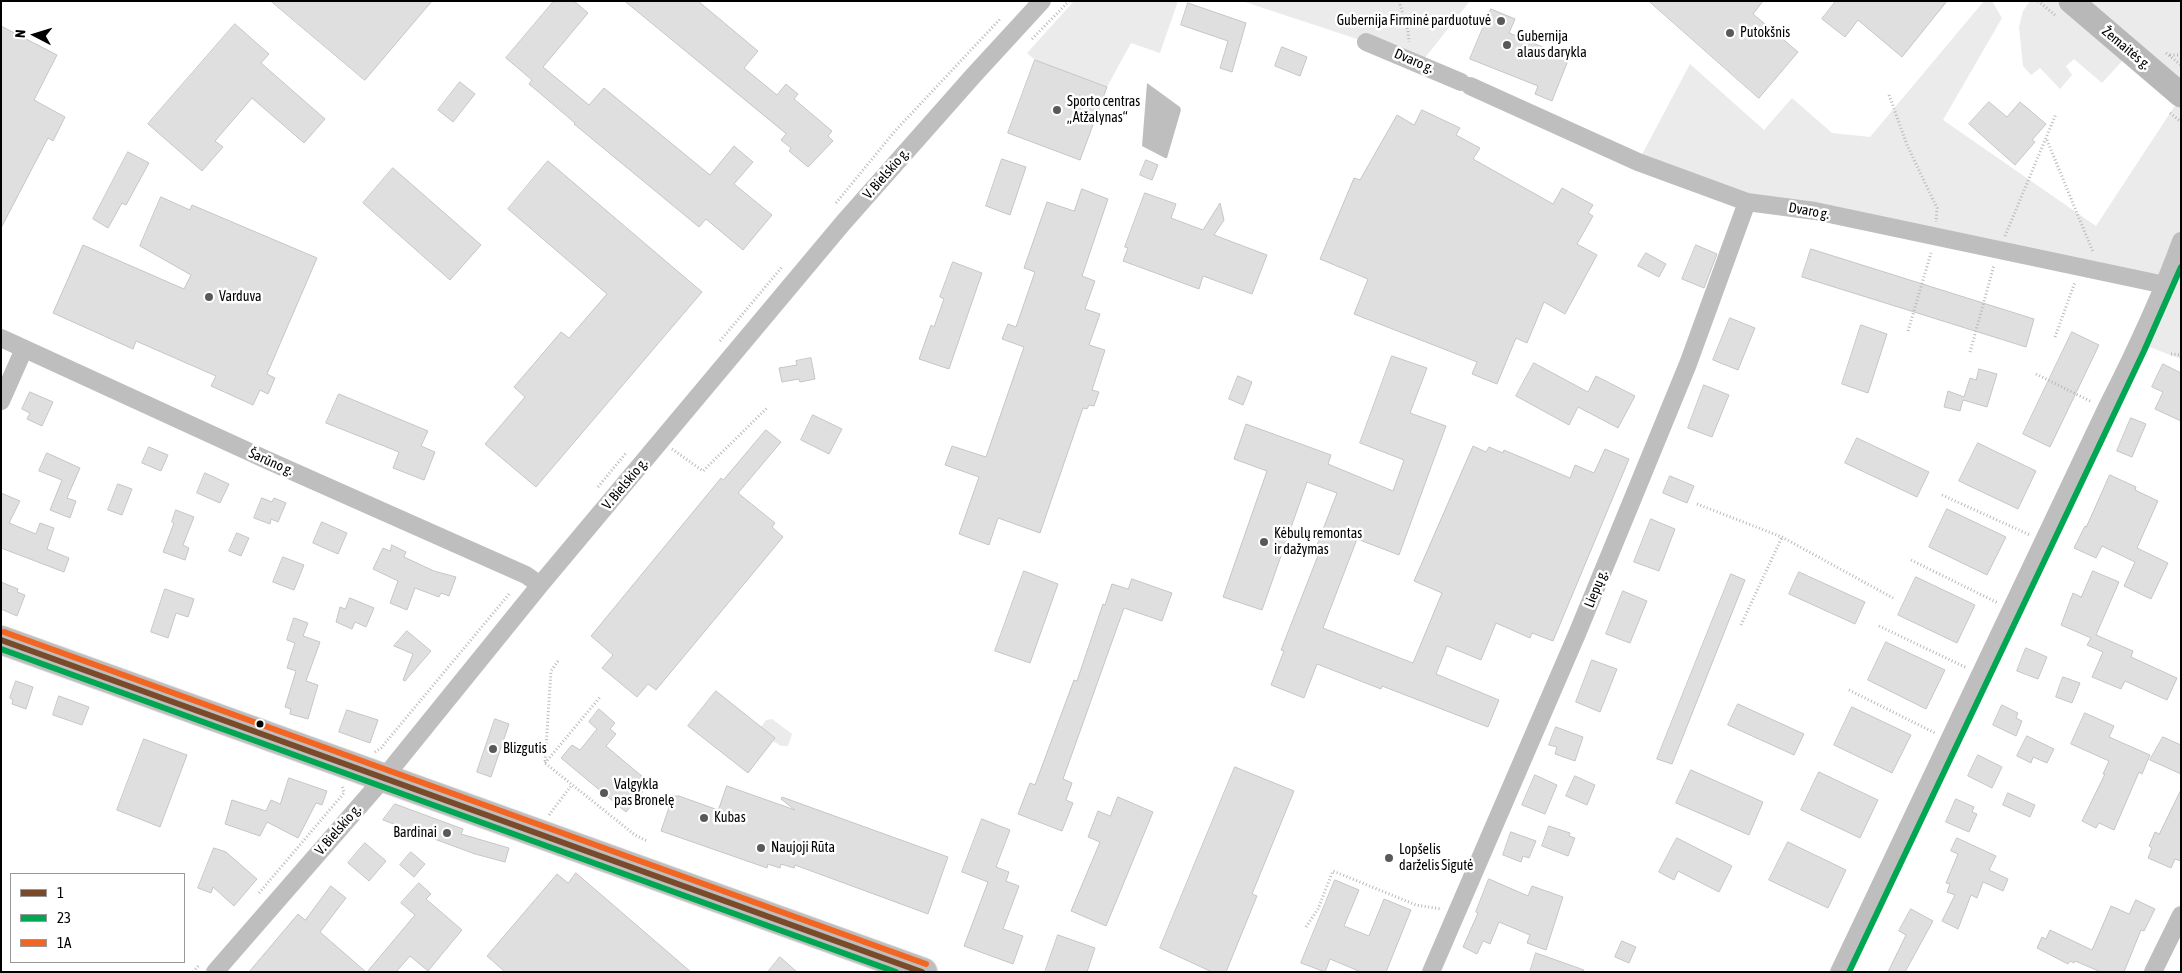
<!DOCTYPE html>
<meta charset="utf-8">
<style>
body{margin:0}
#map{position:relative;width:2182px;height:973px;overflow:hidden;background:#fff;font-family:"Asap Condensed",sans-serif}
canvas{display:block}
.frame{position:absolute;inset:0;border:2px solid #000;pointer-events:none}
.legend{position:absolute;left:10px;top:873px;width:175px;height:90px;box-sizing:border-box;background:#fff;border:1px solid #999;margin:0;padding:6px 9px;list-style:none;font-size:15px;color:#000}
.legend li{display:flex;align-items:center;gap:10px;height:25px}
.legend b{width:25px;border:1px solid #999}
.north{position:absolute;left:10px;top:10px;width:50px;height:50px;-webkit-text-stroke:4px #fff;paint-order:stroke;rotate:275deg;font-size:14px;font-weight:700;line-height:20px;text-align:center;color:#000}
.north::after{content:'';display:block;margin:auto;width:18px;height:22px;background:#000;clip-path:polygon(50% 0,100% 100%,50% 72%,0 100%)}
</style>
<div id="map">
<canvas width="2182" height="973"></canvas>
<div class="frame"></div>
<ul class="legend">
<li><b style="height:6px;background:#7a4b2a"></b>1</li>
<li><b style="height:6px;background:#00a651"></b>23</li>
<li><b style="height:6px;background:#f26522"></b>1A</li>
</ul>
<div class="north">N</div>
</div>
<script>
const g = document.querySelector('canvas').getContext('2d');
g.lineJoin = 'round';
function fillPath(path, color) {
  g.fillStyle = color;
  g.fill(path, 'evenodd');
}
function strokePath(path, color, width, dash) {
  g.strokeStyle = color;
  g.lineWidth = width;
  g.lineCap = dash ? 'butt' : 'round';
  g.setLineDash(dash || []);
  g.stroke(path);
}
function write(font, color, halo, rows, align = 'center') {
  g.font = font + ' "Asap Condensed",sans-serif';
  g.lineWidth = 5;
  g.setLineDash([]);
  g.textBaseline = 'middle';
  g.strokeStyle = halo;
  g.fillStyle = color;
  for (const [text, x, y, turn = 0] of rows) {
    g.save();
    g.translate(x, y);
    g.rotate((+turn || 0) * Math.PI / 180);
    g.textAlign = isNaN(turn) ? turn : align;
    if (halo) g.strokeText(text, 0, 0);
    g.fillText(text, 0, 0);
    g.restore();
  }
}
fillPath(new Path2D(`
 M 1074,1 L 1178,1 L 1160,53 L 1131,43 L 1107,87 L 1035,60 L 1027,53 Z
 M 1242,1 L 1470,1 L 1420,64 L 1366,42 Z
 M 1984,1 L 1992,1 L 2002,18 L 1943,120 L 2096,226 L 2176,104 L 2181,109 L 2181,359 L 2139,343 L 2164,286 L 1747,202 L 1638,162 L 1690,64 L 1764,130 L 1792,98 L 1832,133 L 1870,137 Z
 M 2030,1 L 2057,1 L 2124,59 L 2102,83 L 2074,59 L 2066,66 L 2072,75 L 2060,89 L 2040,68 L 2031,75 L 2023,66 L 2019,27 L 2023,11 Z
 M 2071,1 L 2181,1 L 2181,95 Z
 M 772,719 L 792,734 L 788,746 L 781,746 L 773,741 L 775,738 L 761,727 L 766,720 Z`), '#ebebeb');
fillPath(new Path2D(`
 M 1147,83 L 1180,107 L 1181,110 L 1167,158 L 1165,158 L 1142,146 Z`), '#bebebe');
const building = new Path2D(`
 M 271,1 L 432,1 L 365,80 Z
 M 554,1 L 574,1 L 588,13 L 543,67 L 589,105 L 604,88 L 710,175 L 734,146 L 753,162 L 734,184 L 772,215 L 743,250 L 706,219 L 699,227 L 574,124 L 575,123 L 529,84 L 532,80 L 506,58 Z
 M 625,1 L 698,1 L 758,51 L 744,68 L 777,95 L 786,84 L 798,94 L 794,99 L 832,131 L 828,136 L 833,141 L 808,167 L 789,151 L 791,148 L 781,140 L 786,134 Z
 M 1649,1 L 1763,1 L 1753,14 L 1798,52 L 1759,98 Z
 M 1836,1 L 1947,1 L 1902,57 L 1858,20 L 1845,37 L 1822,19 Z
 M 1188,3 L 1246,23 L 1232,72 L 1220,68 L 1228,41 L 1181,25 Z
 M 1491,9 L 1515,19 L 1509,33 L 1569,58 L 1552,101 L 1535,94 L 1538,86 L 1470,59 Z
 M 235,24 L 269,54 L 261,63 L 325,119 L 304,143 L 252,98 L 215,141 L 223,147 L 202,171 L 148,124 Z
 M 1,26 L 57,55 L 34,100 L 65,117 L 53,141 L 48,138 L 1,228 Z
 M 1282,47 L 1307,57 L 1300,76 L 1275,66 Z
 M 1035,60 L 1107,87 L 1080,160 L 1008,133 Z
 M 460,82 L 475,94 L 453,122 L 438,110 Z
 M 1989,102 L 2007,117 L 2020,102 L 2046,124 L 2032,140 L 2035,142 L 2015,165 L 1969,124 Z
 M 1422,110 L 1460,128 L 1456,135 L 1480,148 L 1473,159 L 1553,204 L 1562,188 L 1593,205 L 1588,213 L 1593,216 L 1577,244 L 1597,255 L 1565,314 L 1544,302 L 1527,343 L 1516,338 L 1497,384 L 1472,374 L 1477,362 L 1354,314 L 1368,279 L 1320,259 L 1354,178 L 1360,180 L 1397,115 L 1414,125 Z
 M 128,152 L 149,163 L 126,205 L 122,203 L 108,228 L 93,219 Z
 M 1002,159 L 1026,167 L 1010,215 L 986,206 Z
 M 1146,160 L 1158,165 L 1152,180 L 1140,175 Z
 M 548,161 L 702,292 L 536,487 L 485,444 L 525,397 L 514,387 L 561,332 L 569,338 L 607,294 L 508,209 Z
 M 393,168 L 481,245 L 450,280 L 363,203 Z
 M 1082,189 L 1108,199 L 1082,276 L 1095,281 L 1085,309 L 1100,314 L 1089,345 L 1105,350 L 1092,390 L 1099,392 L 1094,406 L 1089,405 L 1087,409 L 1083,408 L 1040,533 L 998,518 L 989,545 L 959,534 L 979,477 L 945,465 L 952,446 L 986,457 L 1024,347 L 1002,339 L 1008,324 L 1016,327 L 1035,272 L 1024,268 L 1047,202 L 1074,211 Z
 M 1145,193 L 1176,204 L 1171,218 L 1203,230 L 1220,203 L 1224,220 L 1214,235 L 1267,255 L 1252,294 L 1203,276 L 1199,289 L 1123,261 L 1128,248 L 1125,247 Z
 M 161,197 L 190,210 L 192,205 L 317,258 L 267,374 L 275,378 L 268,394 L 260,390 L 253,405 L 211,386 L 216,376 L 136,341 L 133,349 L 53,313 L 83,245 L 184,289 L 191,275 L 140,246 Z
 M 1696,245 L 1717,254 L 1704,288 L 1682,279 Z
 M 1811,249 L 2034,319 L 2026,347 L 1802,277 Z
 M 1646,253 L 1666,264 L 1659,277 L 1638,266 Z
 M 953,262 L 982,273 L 949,369 L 919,359 L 931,325 L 934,327 L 944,299 L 940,297 Z
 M 1730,318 L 1755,328 L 1738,370 L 1713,360 Z
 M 1861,325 L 1887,334 L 1868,393 L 1842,384 Z
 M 2072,332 L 2099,345 L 2050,447 L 2023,434 Z
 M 1392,356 L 1427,368 L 1410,413 L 1446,426 L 1399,555 L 1357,539 L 1323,628 L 1413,663 L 1442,593 L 1414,581 L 1473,446 L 1486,452 L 1489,447 L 1503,453 L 1504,450 L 1570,478 L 1575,465 L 1594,473 L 1605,449 L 1629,459 L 1553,641 L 1532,633 L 1530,638 L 1496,623 L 1481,660 L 1447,646 L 1436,674 L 1499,700 L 1488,727 L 1382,686 L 1381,689 L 1317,664 L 1304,698 L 1271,685 L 1284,651 L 1281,650 L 1321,548 L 1317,545 L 1337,493 L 1307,482 L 1262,610 L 1223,597 L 1267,471 L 1234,459 L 1246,424 L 1331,455 L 1328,464 L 1393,491 L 1404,460 L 1360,443 Z
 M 811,358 L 815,379 L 800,382 L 799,379 L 782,382 L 779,368 L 797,365 L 796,361 Z
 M 1534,363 L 1588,392 L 1596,376 L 1635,396 L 1618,428 L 1578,407 L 1569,425 L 1516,396 Z
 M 2163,364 L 2181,373 L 2181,421 L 2155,409 L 2163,392 L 2152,387 Z
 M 1979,369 L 1997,374 L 1987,407 L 1963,400 L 1960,411 L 1944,407 L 1948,391 L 1964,397 L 1970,378 L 1976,380 Z
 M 1238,376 L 1252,382 L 1243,405 L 1229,399 Z
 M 1704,385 L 1729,395 L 1712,437 L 1688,428 Z
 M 30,392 L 53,402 L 42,426 L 27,419 L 30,413 L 22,409 Z
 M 339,394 L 428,431 L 421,446 L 435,452 L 424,480 L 393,468 L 399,452 L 326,423 Z
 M 813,415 L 842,429 L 829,454 L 801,440 Z
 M 2131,418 L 2146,424 L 2132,457 L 2117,451 Z
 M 766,430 L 781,442 L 738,493 L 775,523 L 772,527 L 783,537 L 656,690 L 648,684 L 637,697 L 602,668 L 613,655 L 591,636 L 721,478 L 723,480 Z
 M 1857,438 L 1929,472 L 1917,497 L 1845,463 Z
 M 1978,443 L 2036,471 L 2018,509 L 1959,481 Z
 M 149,447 L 168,455 L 161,471 L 142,463 Z
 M 47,453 L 80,468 L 67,498 L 76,501 L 70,518 L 50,510 L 62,480 L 39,471 Z
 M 205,473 L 229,484 L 220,503 L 197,493 Z
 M 2110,475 L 2136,487 L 2135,490 L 2158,501 L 2137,548 L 2168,563 L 2151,599 L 2124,586 L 2135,562 L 2102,546 L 2096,558 L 2074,548 L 2085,526 L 2086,527 Z
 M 1670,476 L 1694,486 L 1687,503 L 1663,493 Z
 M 118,484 L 132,489 L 122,515 L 108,510 Z
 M 1,493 L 20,501 L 9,523 L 36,534 L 40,523 L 54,528 L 47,549 L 69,558 L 64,572 L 1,548 Z
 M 262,498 L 272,502 L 274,498 L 286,503 L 278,522 L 271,519 L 270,524 L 254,518 Z
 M 1947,509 L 2006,537 L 1987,575 L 1929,547 Z
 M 176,510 L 194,517 L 183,545 L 189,548 L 185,560 L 163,552 L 174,523 L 172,522 Z
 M 1651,519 L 1675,529 L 1659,571 L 1634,562 Z
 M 322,522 L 347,533 L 338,554 L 313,543 Z
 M 237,533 L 249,538 L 241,556 L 229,551 Z
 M 392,545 L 406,552 L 404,557 L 434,571 L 456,577 L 449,596 L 441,593 L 439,597 L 415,588 L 407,610 L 390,603 L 398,581 L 373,569 L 383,548 L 390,551 Z
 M 283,557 L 304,565 L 294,590 L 273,582 Z
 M 1024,571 L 1058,584 L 1030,663 L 995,651 Z
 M 2093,571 L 2119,582 L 2096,635 L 2133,651 L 2131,657 L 2177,678 L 2167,700 L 2125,681 L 2121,689 L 2092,677 L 2103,652 L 2087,645 L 2091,638 L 2061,625 L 2073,593 L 2081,597 Z
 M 1799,572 L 1865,602 L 1855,624 L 1789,594 Z
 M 1731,574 L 1745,580 L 1672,764 L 1657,759 Z
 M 1916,577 L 1975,605 L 1957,643 L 1898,615 Z
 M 1132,579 L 1172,593 L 1162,621 L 1124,608 L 1063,779 L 1072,783 L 1066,800 L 1073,803 L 1062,831 L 1018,814 L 1030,783 L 1035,785 L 1074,680 L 1077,681 L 1103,604 L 1105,605 L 1112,584 L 1128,589 Z
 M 1,582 L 18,589 L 17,592 L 25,595 L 17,616 L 1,609 Z
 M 165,589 L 194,599 L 188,617 L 176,613 L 168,638 L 151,632 Z
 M 1623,591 L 1647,601 L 1630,643 L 1606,634 Z
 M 350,598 L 374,608 L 366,627 L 355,622 L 352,629 L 336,622 L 340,607 L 345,609 Z
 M 294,618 L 308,623 L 303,636 L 320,642 L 306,681 L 318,685 L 308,719 L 290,714 L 291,709 L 285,707 L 296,671 L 287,668 L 295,643 L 287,640 Z
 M 407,631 L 431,651 L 405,681 L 403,680 L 413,654 L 394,646 Z
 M 1886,642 L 1945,670 L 1926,709 L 1868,680 Z
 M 2026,648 L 2047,657 L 2038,679 L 2017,671 Z
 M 1592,660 L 1617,669 L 1600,712 L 1576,702 Z
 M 2063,677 L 2080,683 L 2072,703 L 2056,697 Z
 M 16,681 L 33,687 L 26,709 L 12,704 L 13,700 L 10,698 Z
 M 716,691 L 775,738 L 748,773 L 688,726 Z
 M 59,696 L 89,707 L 82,725 L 53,715 Z
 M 1738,704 L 1804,734 L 1794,755 L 1728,725 Z
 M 2002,705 L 2018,713 L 2016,718 L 2022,721 L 2016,736 L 1993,725 Z
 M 1852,707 L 1911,735 L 1892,773 L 1834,745 Z
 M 599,709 L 615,723 L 610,729 L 616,734 L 606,746 L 650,783 L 626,812 L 561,758 L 572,745 L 580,750 L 597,729 L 589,722 Z
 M 347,710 L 378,720 L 370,743 L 339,732 Z
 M 2085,713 L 2114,726 L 2109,737 L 2150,755 L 2142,774 L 2139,772 L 2114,830 L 2099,823 L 2096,828 L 2082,821 L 2105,774 L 2103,774 L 2109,761 L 2071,744 Z
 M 495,719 L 509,724 L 491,777 L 477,772 Z
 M 1556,727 L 1583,737 L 1575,761 L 1555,754 L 1557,747 L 1549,745 Z
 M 2027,736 L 2054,749 L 2047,763 L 2033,757 L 2031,763 L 2017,756 Z
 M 2163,737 L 2181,745 L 2181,774 L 2150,760 Z
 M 144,739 L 187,755 L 160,827 L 117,810 Z
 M 1978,755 L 2002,767 L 1992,788 L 1968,776 Z
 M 1235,767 L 1294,791 L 1252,894 L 1257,896 L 1226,972 L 1212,972 L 1160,948 Z
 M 1691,770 L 1763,802 L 1749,835 L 1676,803 Z
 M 1819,772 L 1878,800 L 1860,838 L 1801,810 Z
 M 1535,775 L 1557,785 L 1545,814 L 1522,805 Z
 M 1575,776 L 1595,785 L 1587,805 L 1566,796 Z
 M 289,778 L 327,791 L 322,805 L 316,803 L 298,838 L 267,822 L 260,836 L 225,824 L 232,800 L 266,811 L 271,800 L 280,804 Z
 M 727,786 L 795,810 L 781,799 L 782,797 L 948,857 L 928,914 L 795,865 L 794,868 L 781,864 L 780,868 L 768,864 L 767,868 L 661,831 L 673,796 L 679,796 L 718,810 Z
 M 2181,790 L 2181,861 L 2175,859 L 2171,868 L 2148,858 L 2152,848 L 2149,846 L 2155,832 L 2159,834 Z
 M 2008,793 L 2035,805 L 2030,817 L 2003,805 Z
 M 1118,797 L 1153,812 L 1106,926 L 1071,911 L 1100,842 L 1088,837 L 1098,811 L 1110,816 Z
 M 1956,799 L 1974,807 L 1972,812 L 1977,814 L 1969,832 L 1946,822 Z
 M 395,804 L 463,829 L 461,834 L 509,848 L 505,862 L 475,854 L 383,820 Z
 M 982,819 L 1010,830 L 996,867 L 1009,872 L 1006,881 L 1019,886 L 1003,929 L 1023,936 L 1013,964 L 964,946 L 988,882 L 962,872 Z
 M 1549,826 L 1570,833 L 1569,836 L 1575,838 L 1568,856 L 1542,846 Z
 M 1511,832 L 1536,841 L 1529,858 L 1523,856 L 1521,862 L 1503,855 Z
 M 1677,838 L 1732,866 L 1719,892 L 1678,871 L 1674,880 L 1659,872 Z
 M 1957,838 L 1996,856 L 1989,870 L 2008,879 L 2003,891 L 1983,882 L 1977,898 L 1971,895 L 1958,929 L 1942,921 L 1955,895 L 1947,892 L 1950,884 L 1946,883 L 1958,854 L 1951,851 Z
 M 1788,842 L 1846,870 L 1828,908 L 1769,880 Z
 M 365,843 L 386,861 L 369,881 L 348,863 Z
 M 214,848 L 226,852 L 257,879 L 234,906 L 213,887 L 211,893 L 198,888 Z
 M 411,852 L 425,864 L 414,877 L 400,865 Z
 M 576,873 L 691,972 L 505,972 L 487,956 L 557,874 L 568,883 Z
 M 1489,879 L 1528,896 L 1532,886 L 1563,897 L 1546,950 L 1527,943 L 1530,935 L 1499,922 L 1490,944 L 1483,941 L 1477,954 L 1463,947 L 1478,913 L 1476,912 Z
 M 1335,880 L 1359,890 L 1344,926 L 1369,936 L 1384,899 L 1411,910 L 1386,972 L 1361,972 L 1330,959 L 1325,972 L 1301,963 Z
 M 419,883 L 431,894 L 426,899 L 462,930 L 428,971 L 410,956 L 396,972 L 367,972 L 415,915 L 401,903 Z
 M 331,886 L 346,898 L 320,932 L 366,972 L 249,972 L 298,914 L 305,920 Z
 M 2136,900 L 2155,909 L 2144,931 L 2141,930 L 2124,972 L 2101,972 L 2075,961 L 2074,963 L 2070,961 L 2068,964 L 2037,948 L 2042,937 L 2046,939 L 2050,930 L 2092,950 L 2111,906 L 2129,914 Z
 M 1911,909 L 1933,921 L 1905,972 L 1888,972 L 1906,935 L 1899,931 Z
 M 1058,935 L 1095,948 L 1087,972 L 1045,972 Z
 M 1622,941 L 1636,947 L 1629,963 L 1615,957 Z
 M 1536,953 L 1584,970 L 1583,972 L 1530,972 Z
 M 780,957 L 797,972 L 768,972 Z`);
fillPath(building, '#dfdfdf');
strokePath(building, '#c6c6c6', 1);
const primary = new Path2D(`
 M 1,640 L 923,972`);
strokePath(primary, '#dbdbdb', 30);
strokePath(new Path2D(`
 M 1399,1 L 1408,31 L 1409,42
 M 2038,1 L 2055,15
 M 1032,39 L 1069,1
 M 2166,53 L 2181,65
 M 2170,55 L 2181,55
 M 1889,95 L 1907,145 L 1937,208 L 1936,222
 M 2170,113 L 2181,122
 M 2047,140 L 2093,252
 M 836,203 L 895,131 L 1001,18
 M 2005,236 L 2056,114
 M 1908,331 L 1931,253
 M 2055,337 L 2075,282
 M 720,341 L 782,267
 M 1970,352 L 1994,265
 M 2171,354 L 2181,355
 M 2036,374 L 2092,402
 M 672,449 L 703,471 L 768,407
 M 598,487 L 626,453
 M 1942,495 L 2030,535
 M 1697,504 L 1782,537 L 1893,598
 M 1911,560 L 1998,603
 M 1741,625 L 1782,537
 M 1879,626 L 1967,668
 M 558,661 L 551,671 L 545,763 L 635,835 L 647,841
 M 1849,690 L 1935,733
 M 375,752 L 381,748 L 510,593
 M 545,763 L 601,696
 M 549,815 L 571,786
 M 259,893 L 344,793 L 342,786
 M 1306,927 L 1318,909 L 1333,871 L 1416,905 L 1441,909
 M 193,972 L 199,965`), '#b9b9b9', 3, [1, 2.5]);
strokePath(new Path2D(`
 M 1366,42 L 1461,82
 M 1470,86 L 1638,162 L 1747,202 L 1815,211 L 2165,285
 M 1,338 L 267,460 L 526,575 L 540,585
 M 1,401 L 24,349
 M 215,972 L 383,779 L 540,585 L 843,223 L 973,76 L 1042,1
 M 1431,972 L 1577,634 L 1633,498 L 1688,364 L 1747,202
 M 1839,972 L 2106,409 C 2134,354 2160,299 2181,241
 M 2153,972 L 2181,915`), '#bebebe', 18);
strokePath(new Path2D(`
 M 2071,1 L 2181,95`), '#b8b8b8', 25);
strokePath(primary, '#bebebe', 28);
strokePath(new Path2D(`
 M 1,640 L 922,972`), '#7a4b2a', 6);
strokePath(new Path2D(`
 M 1,649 L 896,972
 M 1849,972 L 2144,351 L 2181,267`), '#00a651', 6);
strokePath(new Path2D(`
 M 4,632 L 926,964`), '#f26522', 6);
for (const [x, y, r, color] of [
 [1501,21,5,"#595959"],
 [1730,33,5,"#595959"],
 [1507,45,5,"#595959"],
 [1057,110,5,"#595959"],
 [209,297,5,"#595959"],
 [1264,542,5,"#595959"],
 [260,724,4.5,"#000"],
 [493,749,5,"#595959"],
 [604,793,5,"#595959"],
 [704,818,5,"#595959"],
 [447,833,5,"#595959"],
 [761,848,5,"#595959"],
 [1389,858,5,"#595959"]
]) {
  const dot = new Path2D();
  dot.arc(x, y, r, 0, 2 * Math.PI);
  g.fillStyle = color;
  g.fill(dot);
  strokePath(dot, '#fff', 2);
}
write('14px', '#000', '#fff', [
 ["Gubernija Firminė parduotuvė",1491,21,"right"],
 ["Putokšnis",1740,33],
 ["Gubernija",1517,37],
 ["alaus darykla",1517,53],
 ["Sporto centras",1067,102],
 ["„Atžalynas“",1067,118],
 ["Varduva",219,297],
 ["Kėbulų remontas",1274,534],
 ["ir dažymas",1274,550],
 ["Blizgutis",503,749],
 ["Valgykla",614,785],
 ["pas Bronelę",614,801],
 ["Kubas",714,818],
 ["Bardinai",437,833,"right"],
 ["Naujoji Rūta",771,848],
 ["Lopšelis",1399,850],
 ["darželis Sigutė",1399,866]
], 'left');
write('14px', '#000', '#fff', [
 ["Žemaitės g.",2126,48,40],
 ["Dvaro g.",1414,61,23],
 ["V. Bielskio g.",886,174,-49],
 ["Dvaro g.",1809,211,10],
 ["Šarūno g.",271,462,24],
 ["V. Bielskio g.",625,484,-50],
 ["Liepų g.",1596,589,-68],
 ["V. Bielskio g.",338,830,-49]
]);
</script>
